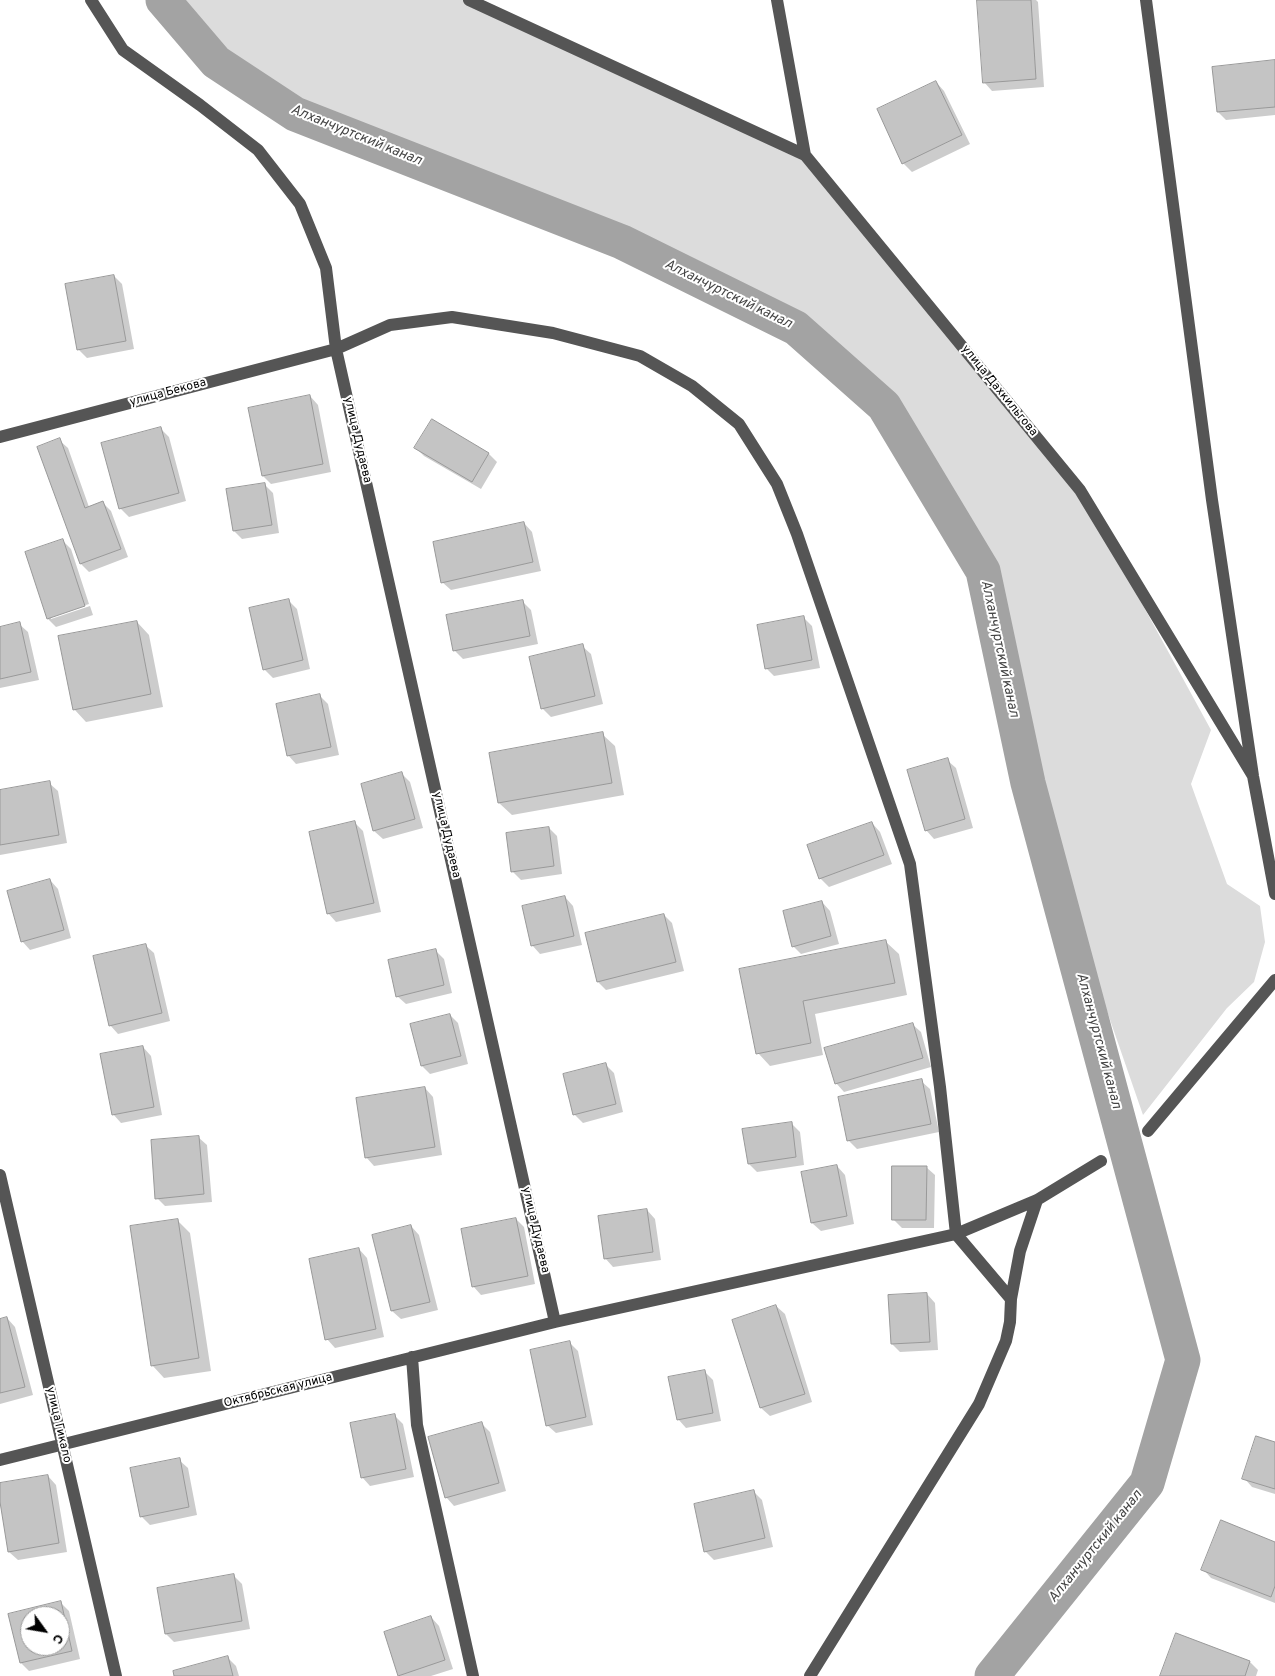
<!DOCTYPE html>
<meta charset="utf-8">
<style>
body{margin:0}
#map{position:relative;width:1275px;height:1676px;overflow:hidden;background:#fff;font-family:Overpass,sans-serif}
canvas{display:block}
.north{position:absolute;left:20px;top:1606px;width:50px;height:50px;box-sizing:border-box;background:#fff;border:1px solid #999;border-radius:50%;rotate:122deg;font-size:14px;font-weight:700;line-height:20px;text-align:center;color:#000}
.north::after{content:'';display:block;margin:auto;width:18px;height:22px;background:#000;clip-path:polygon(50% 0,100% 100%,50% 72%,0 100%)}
</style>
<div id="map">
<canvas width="1275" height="1676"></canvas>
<div class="north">С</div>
</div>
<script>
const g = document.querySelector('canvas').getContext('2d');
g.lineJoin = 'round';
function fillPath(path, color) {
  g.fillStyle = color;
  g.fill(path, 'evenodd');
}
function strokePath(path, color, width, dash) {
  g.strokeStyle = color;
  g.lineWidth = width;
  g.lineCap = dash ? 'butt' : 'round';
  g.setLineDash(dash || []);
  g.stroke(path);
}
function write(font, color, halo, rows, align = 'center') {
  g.font = font + ' Overpass,sans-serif';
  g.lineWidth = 4;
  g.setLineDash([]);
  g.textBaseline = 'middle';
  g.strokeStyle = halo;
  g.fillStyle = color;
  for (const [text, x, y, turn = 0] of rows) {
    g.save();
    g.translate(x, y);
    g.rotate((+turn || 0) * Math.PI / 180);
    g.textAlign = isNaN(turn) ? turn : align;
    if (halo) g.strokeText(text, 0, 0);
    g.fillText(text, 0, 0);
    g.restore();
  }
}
fillPath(new Path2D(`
 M 163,0 L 469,0 L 805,155 L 1080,490 L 1211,730 L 1191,784 L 1227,884 L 1260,906 L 1265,942 L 1254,982 L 1227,1008 L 1143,1115 L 1028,783 L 983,571 L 884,406 L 796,328 L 622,242 L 295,114 L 216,62 Z`), '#dcdcdc');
fillPath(new Path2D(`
 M 978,0 L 1036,0 L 1038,2 L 1044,87 L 992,91 L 984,82 Z
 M 1275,61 L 1275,115 L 1226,120 L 1218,112 Z
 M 936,82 L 944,91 L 970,144 L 912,172 L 903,163 Z
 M 114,276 L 122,284 L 134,349 L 87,358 L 78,349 Z
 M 310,396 L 318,405 L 331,472 L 271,484 L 263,476 Z
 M 432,421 L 489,454 L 497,462 L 481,489 L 424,456 L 416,448 Z
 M 160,428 L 169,437 L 186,501 L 129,517 L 121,509 L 103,444 Z
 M 59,440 L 68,448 L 89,507 L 103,503 L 111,511 L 128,557 L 89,572 L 81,564 Z
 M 264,484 L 273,493 L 279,533 L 242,539 L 234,531 Z
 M 524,523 L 532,532 L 541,571 L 451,590 L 442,582 Z
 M 63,541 L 71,549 L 89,604 L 51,616 L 51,619 L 90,606 L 93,615 L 56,627 L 48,619 Z
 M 288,600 L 297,609 L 310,669 L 273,678 L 264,669 Z
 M 522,601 L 531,610 L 538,644 L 463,659 L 455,651 Z
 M 803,617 L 812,626 L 820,668 L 774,676 L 766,668 Z
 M 137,622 L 149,635 L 163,707 L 86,722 L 74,709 Z
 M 19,624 L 28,632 L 39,680 L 0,688 L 0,628 Z
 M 582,646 L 591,654 L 603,704 L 551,717 L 542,708 Z
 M 320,696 L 328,704 L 339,755 L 296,764 L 288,755 Z
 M 602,734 L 615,746 L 624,795 L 512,815 L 499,803 Z
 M 947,760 L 956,768 L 973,828 L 934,839 L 926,830 Z
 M 402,774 L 410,782 L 423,828 L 383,839 L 374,831 Z
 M 49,783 L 58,791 L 67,843 L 0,855 L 0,792 Z
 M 355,823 L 363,831 L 381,912 L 336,922 L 328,913 Z
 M 872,823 L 880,832 L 892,864 L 829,887 L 820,878 Z
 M 549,828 L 557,836 L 562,874 L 521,880 L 513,872 Z
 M 50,880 L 58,889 L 71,938 L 30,950 L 22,941 Z
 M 565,897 L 573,906 L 582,945 L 540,954 L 532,945 Z
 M 822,902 L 830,911 L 839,944 L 801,954 L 793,946 Z
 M 664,915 L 672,923 L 684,971 L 606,990 L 598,982 Z
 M 886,942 L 899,954 L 907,995 L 815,1014 L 823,1055 L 770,1066 L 758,1053 L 741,970 Z
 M 145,945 L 154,953 L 170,1021 L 118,1034 L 110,1025 Z
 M 435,950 L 444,959 L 452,993 L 406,1004 L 397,996 Z
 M 450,1015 L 458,1023 L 468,1064 L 430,1074 L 422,1066 Z
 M 912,1024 L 921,1032 L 931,1067 L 844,1092 L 836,1083 Z
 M 143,1047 L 151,1056 L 162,1115 L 121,1123 L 113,1114 Z
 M 605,1064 L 614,1073 L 623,1112 L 583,1123 L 574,1114 Z
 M 921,1081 L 930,1089 L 939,1132 L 857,1149 L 849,1141 Z
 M 425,1088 L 433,1097 L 442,1155 L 374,1166 L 366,1157 Z
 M 791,1123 L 800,1132 L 804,1165 L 757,1172 L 749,1164 Z
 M 198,1137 L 207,1145 L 212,1202 L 165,1206 L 157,1198 Z
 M 837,1166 L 845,1175 L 854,1224 L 821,1231 L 812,1223 L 803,1173 Z
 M 926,1167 L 935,1175 L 934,1228 L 902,1228 L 893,1219 Z
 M 647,1210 L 655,1219 L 661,1260 L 613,1267 L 605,1258 Z
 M 516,1219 L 524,1227 L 535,1284 L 481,1295 L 473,1286 Z
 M 178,1221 L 190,1233 L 211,1371 L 164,1378 L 152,1365 Z
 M 411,1226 L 419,1235 L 438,1310 L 401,1319 L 392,1311 Z
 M 359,1249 L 367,1258 L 384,1337 L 335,1348 L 327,1339 Z
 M 927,1294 L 935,1303 L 938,1350 L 900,1352 L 892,1344 Z
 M 776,1306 L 785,1314 L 812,1402 L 770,1416 L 761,1408 L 733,1320 Z
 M 7,1318 L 15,1327 L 33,1395 L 0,1404 L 0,1320 Z
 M 569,1342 L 578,1351 L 593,1425 L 556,1433 L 547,1425 Z
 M 704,1371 L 713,1380 L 721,1421 L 686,1428 L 678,1419 Z
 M 394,1415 L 403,1424 L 414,1477 L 370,1486 L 362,1477 Z
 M 481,1423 L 490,1432 L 506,1491 L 454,1506 L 446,1497 Z
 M 1275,1443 L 1275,1494 L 1252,1487 L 1244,1478 Z
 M 179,1460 L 188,1468 L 197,1515 L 150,1525 L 141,1516 Z
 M 48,1476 L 56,1485 L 67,1552 L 18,1560 L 9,1552 L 0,1484 Z
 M 754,1492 L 762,1500 L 773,1547 L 714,1560 L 705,1551 Z
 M 1275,1543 L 1275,1603 L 1211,1578 L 1203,1569 Z
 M 234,1576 L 242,1584 L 250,1629 L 174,1642 L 166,1634 Z
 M 60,1602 L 69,1611 L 80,1659 L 29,1671 L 21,1663 L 10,1615 ZM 30,1616 L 60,1616 L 60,1646 L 30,1646 Z
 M 431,1617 L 439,1626 L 453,1669 L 431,1676 L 400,1676 Z
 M 228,1658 L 236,1666 L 239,1676 L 176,1676 Z
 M 1250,1662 L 1258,1670 L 1256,1676 L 1162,1676 Z`), '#0003');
strokePath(new Path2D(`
 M 163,0 L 216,62 L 295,114 L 622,242 L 796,328 L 884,406 L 983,571 L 1028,783 L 1183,1360 L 1147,1483 L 992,1676`), '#a3a3a3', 35);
const building = new Path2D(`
 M 977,0 L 1031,0 L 1036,79 L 983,83 Z
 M 1275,60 L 1275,107 L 1217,112 L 1212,67 Z
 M 936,81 L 962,135 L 902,164 L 877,109 Z
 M 114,275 L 126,341 L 77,350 L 65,284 Z
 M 310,395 L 323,464 L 262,476 L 248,408 Z
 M 432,419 L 489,453 L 472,482 L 414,448 Z
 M 161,427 L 179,493 L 119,509 L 101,443 Z
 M 60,438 L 85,508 L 103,501 L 121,549 L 80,564 L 37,447 Z
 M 265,483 L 272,525 L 233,531 L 226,489 Z
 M 524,522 L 533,562 L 441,583 L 433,542 Z
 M 63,539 L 85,606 L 47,619 L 25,552 Z
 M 289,599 L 303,660 L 263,670 L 249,608 Z
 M 523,600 L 530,636 L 453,651 L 446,615 Z
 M 804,616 L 812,660 L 765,669 L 757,625 Z
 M 137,621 L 151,694 L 73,710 L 58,636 Z
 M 20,622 L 31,672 L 0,679 L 0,627 Z
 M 583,644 L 595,696 L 541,709 L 529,657 Z
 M 320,694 L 331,747 L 287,756 L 276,704 Z
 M 603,732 L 612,783 L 498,803 L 489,753 Z
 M 948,758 L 965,819 L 925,831 L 907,770 Z
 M 402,772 L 415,819 L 373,831 L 361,784 Z
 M 50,781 L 59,835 L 0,845 L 0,790 Z
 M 355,821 L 374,903 L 327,914 L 309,832 Z
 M 872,822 L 884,855 L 819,879 L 807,845 Z
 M 549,827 L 554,866 L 511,872 L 506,833 Z
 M 50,879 L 64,930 L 21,942 L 7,891 Z
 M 565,896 L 574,936 L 531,946 L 522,906 Z
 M 822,901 L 831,936 L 792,947 L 783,911 Z
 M 664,914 L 676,962 L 597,982 L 585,933 Z
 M 886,940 L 895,983 L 803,1001 L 811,1043 L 756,1054 L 739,969 Z
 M 146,944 L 162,1013 L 109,1026 L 93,956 Z
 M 436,949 L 444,985 L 396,997 L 388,960 Z
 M 450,1014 L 461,1056 L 421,1066 L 410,1024 Z
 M 913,1023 L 923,1058 L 835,1084 L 824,1048 Z
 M 143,1046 L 154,1107 L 112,1115 L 100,1054 Z
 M 606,1063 L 616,1104 L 573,1115 L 563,1074 Z
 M 922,1079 L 931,1124 L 847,1141 L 838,1097 Z
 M 425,1087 L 435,1147 L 365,1158 L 356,1098 Z
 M 792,1122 L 796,1157 L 748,1164 L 742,1129 Z
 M 199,1136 L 204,1194 L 155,1199 L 151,1140 Z
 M 837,1165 L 847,1216 L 811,1223 L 801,1172 Z
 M 892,1166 L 927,1166 L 926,1220 L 892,1220 Z
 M 647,1209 L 653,1252 L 604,1259 L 598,1216 Z
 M 516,1218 L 528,1276 L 472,1287 L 461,1229 Z
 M 178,1219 L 199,1358 L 151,1366 L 130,1226 Z
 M 411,1225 L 430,1302 L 391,1311 L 372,1235 Z
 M 359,1248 L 376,1329 L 325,1340 L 309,1259 Z
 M 927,1293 L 930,1342 L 891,1344 L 888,1295 Z
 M 776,1305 L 805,1394 L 760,1408 L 732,1320 Z
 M 7,1317 L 25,1387 L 0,1393 L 0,1319 Z
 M 570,1341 L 586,1417 L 546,1426 L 530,1350 Z
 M 705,1370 L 713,1413 L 677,1420 L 668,1377 Z
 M 395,1414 L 406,1469 L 361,1478 L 350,1423 Z
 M 482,1422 L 499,1483 L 445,1498 L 428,1437 Z
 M 1256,1436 L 1275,1442 L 1275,1489 L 1242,1479 Z
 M 180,1458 L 189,1507 L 140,1517 L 130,1468 Z
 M 48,1475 L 59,1543 L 8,1552 L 0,1502 L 0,1483 Z
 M 754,1490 L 765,1538 L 704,1552 L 694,1504 Z
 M 1221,1520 L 1275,1542 L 1275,1586 L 1271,1597 L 1201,1570 Z
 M 234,1574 L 242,1621 L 165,1634 L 157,1588 Z
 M 61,1601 L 72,1651 L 20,1663 L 8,1614 ZM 30,1616 L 60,1616 L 60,1646 L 30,1646 Z
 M 431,1616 L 445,1660 L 398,1676 L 384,1632 Z
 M 1176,1633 L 1250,1661 L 1245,1676 L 1160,1676 Z
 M 228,1656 L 233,1676 L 174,1676 L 173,1671 Z`);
fillPath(building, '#c4c4c4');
strokePath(building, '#999', 1);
strokePath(new Path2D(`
 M 91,0 L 123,50 L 200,105 L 258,150 L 300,204 L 326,268 L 336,349 L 555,1322
 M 469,0 L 805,155
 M 777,0 L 805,155 L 1080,490 L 1253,776
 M 1146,0 L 1212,500 L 1253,776 L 1275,894
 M 0,437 L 336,349 L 390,325 L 452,317 L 553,333 L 640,356 L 692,386 L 739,424 L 777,484 L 797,534 L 910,864 L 940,1087 L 956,1234 L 1011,1299
 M 1148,1131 L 1275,980
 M 0,1175 L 116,1676
 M 412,1357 L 417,1425 L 473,1676
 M 0,1460 L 555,1322 L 956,1234 L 1037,1200 L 1101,1161
 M 810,1676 L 979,1404 L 1006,1341 L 1010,1322 L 1011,1299 L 1020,1251 L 1037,1200`), '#555', 12);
write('12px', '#000', '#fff', [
 ["улица Дахкильгова",999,391,51],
 ["улица Бекова",168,393,-15],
 ["улица Дудаева",357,440,77],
 ["улица Дудаева",446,835,77],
 ["улица Дудаева",535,1230,77],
 ["Октябрьская улица",278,1391,-14],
 ["улица Гикало",58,1425,77]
]);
write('italic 14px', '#444', '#fff', [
 ["Алханчуртский канал",356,136,22],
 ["Алханчуртский канал",728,295,26],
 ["Алханчуртский канал",999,649,78],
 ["Алханчуртский канал",1098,1041,75],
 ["Алханчуртский канал",1096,1547,-51]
]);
</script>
